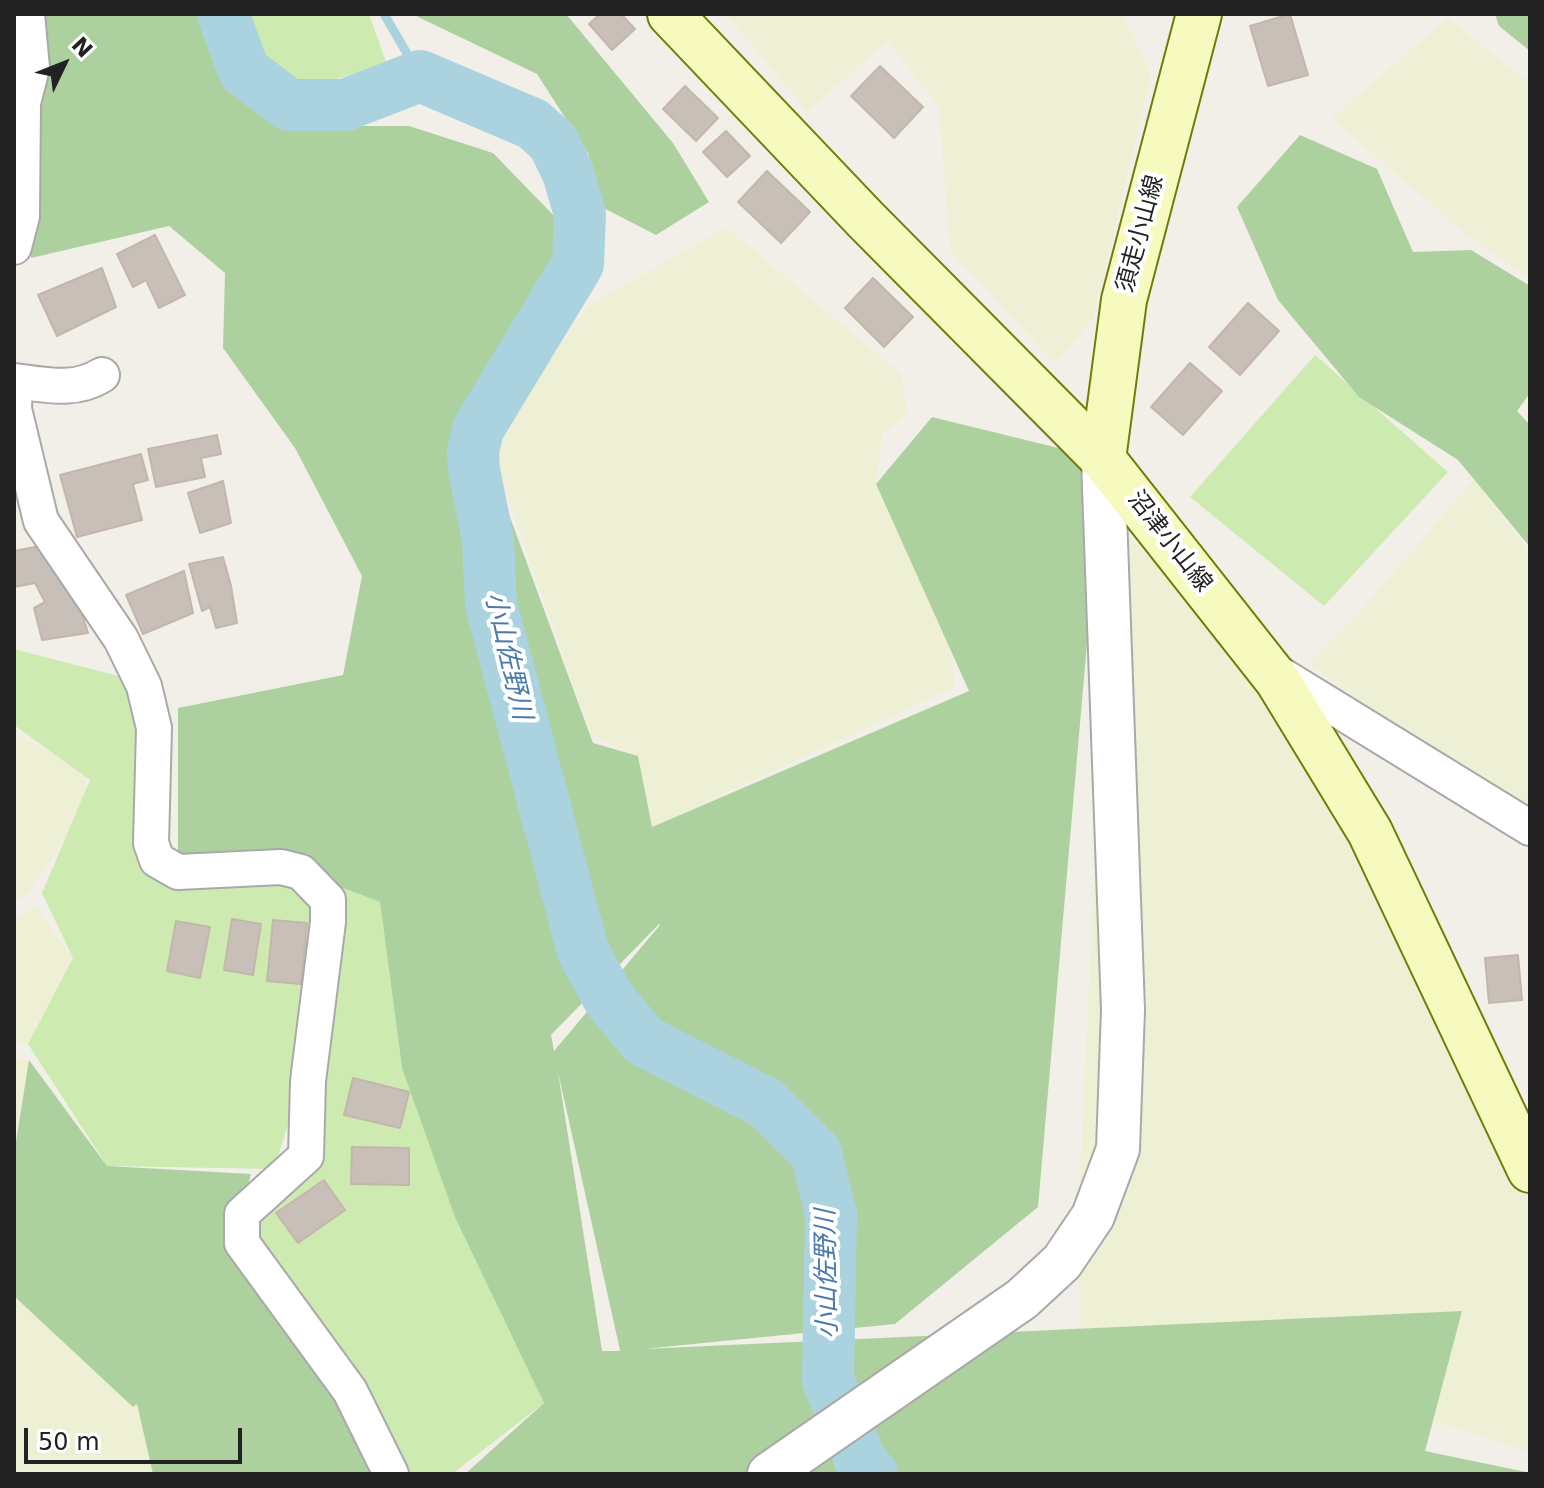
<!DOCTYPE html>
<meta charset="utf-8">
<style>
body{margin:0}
#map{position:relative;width:1544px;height:1488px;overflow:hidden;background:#f2efe9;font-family:"DejaVu Sans",sans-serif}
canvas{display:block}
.frame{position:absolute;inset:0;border:16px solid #222;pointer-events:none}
.north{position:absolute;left:24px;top:24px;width:80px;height:80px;-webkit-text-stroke:6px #fff;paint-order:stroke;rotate:47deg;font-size:22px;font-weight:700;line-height:32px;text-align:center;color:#222}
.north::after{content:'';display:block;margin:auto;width:28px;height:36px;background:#222;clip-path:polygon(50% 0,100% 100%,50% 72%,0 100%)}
.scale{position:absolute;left:24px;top:1428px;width:218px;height:36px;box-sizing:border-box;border:4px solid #222;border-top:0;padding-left:10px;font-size:24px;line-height:28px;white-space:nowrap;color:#222;-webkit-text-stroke:6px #fff;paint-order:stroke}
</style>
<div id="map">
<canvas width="1544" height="1488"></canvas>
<div class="frame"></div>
<div class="north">N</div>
<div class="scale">50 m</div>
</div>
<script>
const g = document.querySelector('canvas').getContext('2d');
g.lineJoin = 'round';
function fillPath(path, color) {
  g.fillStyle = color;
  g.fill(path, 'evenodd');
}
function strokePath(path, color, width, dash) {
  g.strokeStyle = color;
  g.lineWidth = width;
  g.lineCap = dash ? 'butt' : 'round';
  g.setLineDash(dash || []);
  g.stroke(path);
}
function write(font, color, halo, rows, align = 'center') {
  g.font = font + ' "DejaVu Sans","Noto Sans JP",sans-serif';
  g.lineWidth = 8;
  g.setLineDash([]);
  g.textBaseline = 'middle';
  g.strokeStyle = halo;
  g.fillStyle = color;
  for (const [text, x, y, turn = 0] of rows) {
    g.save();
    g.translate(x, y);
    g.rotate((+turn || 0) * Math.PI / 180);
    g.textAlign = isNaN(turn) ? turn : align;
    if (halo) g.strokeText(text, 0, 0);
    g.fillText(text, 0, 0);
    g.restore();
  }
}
fillPath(new Path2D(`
 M 727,14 L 1123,14 L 1151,76 L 1093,319 L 1055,363 L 950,251 L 939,108 L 888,41 L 807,112 Z
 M 1448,18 L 1530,83 L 1530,278 L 1464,233 L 1332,118 Z
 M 726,227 L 901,374 L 908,413 L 882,434 L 876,484 L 947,626 L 955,687 L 652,827 L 638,756 L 591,736 L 490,445 L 588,306 Z
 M 1474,479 L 1530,554 L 1530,836 L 1309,663 L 1351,622 Z
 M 1111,518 L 1299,713 L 1530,1181 L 1530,1452 L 1433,1421 L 1461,1311 L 1079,1329 L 1079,1199 Z
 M 14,731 L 16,735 L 84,768 L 87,796 L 67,835 L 29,892 L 14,902 Z
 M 36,906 L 73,958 L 28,1044 L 14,1041 L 14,920 Z
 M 14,1058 L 29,1060 L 14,1154 Z
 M 14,1295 L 137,1403 L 153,1474 L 14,1474 Z`), '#eef0d5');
fillPath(new Path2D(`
 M 227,14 L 369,14 L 387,65 L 296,90 L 234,43 Z
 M 1315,355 L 1448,472 L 1324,606 L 1190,497 Z
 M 14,649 L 134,680 L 157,860 L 327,882 L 380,902 L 402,1068 L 544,1403 L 452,1474 L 397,1474 L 259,1252 L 251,1218 L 307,1137 L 312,1049 L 274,1169 L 107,1166 L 28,1044 L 73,958 L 42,893 L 90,780 L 14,725 Z`), '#cdebb0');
fillPath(new Path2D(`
 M 38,14 L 214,14 L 222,49 L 253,103 L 311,126 L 409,126 L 493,153 L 558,220 L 557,298 L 478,430 L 593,743 L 638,756 L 652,827 L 969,691 L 876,484 L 932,417 L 1103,459 L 1038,1207 L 895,1324 L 643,1349 L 1462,1311 L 1425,1451 L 1526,1472 L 1524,1474 L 465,1474 L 544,1403 L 455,1217 L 402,1068 L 380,902 L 301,872 L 178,859 L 178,708 L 343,675 L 362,576 L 295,448 L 223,348 L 225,273 L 169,226 L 31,258 L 31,171 ZM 659,924 L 660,925 L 554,1051 L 551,1035 ZM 558,1072 L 620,1350 L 619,1351 L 602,1351 Z
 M 412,14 L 566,14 L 673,143 L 709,202 L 656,235 L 592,202 L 589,155 L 537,74 Z
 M 1495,14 L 1530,14 L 1530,51 L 1499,26 Z
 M 1300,135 L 1377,169 L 1413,252 L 1471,250 L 1530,286 L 1530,393 L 1517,411 L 1530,425 L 1530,547 L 1458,460 L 1359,397 L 1278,300 L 1237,207 Z
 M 29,1060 L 107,1166 L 251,1174 L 234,1236 L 397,1474 L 153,1474 L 137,1404 L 133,1407 L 14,1296 L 14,1154 Z`), '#add19e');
strokePath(new Path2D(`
 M 384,14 L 420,76`), '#aad3df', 9);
strokePath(new Path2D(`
 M 223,14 L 244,71 L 289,105 L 345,105 L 420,76 L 533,124 L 553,142 L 568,173 L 580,214 L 578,264 L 478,429 L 473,452 L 474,470 L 488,540 L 491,604 L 583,951 L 609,999 L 644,1041 L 766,1103 L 816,1153 L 831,1214 L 828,1380 L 861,1462 L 872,1474`), '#aad3df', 52);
const building = new Path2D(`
 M 600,14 L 621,14 L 635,29 L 612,50 L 589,24 Z
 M 1290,14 L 1308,75 L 1268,86 L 1250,26 Z
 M 880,66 L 923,107 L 894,138 L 851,96 Z
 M 685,86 L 718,118 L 696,141 L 663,109 Z
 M 726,131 L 750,156 L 727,177 L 703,152 Z
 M 767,171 L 810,212 L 781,243 L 738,202 Z
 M 155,235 L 185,295 L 159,308 L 146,280 L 133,287 L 117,254 Z
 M 102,268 L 116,307 L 57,336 L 38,295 Z
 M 873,278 L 913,317 L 884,347 L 845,308 Z
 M 1248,303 L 1279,331 L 1240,375 L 1209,347 Z
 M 1190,363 L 1222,391 L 1183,435 L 1151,407 Z
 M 217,435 L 221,454 L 201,458 L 205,477 L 156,487 L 148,449 Z
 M 141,454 L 148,480 L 133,484 L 142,520 L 77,537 L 60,475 Z
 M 223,481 L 231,523 L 200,533 L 188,493 Z
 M 45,545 L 78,601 L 88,633 L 42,640 L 34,608 L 45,602 L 35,583 L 14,587 L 14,551 Z
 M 223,557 L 231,586 L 237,623 L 216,628 L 210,607 L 202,611 L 189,564 Z
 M 184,571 L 193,613 L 143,634 L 126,595 Z
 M 232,919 L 261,924 L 253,975 L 224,970 Z
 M 273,920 L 307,923 L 301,984 L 267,981 Z
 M 176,921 L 210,927 L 200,978 L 167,971 Z
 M 1518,955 L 1522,1000 L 1489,1003 L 1485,958 Z
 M 353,1078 L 409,1092 L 400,1128 L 344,1115 Z
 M 352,1147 L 409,1148 L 409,1185 L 351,1184 Z
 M 324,1180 L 345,1210 L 298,1243 L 276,1213 Z`);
fillPath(building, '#c7bfb8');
strokePath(building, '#c4b6ab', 2);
const minor = new Path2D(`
 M 14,247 L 22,216 L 23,103 L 32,68 L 27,14
 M 102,375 C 75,392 46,385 15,381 L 14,409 L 41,521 L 121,639 L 144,686 L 154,728 L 151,843 L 157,860 L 178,872 L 281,867 L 301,872 L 328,900 L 328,922 L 308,1081 L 306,1156 L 242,1214 L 242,1243 L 350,1391 L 391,1474
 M 1273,670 L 1530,828`);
const tertiary = new Path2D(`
 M 769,1474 L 1022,1299 L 1062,1262 L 1093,1216 L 1118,1149 L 1123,1010 L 1103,459`);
const secondary = new Path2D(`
 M 670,14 L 865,219 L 1103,459 L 1278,681 L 1370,832 L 1530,1170
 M 1103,459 L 1124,300 L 1199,14`);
strokePath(minor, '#a9a9a9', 38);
strokePath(tertiary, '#a9a9a9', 46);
strokePath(secondary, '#707d05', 48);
strokePath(minor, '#fff', 34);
strokePath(tertiary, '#fff', 42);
strokePath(secondary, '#f7fabf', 44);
write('24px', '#222', '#fff', [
 ["須走小山線",1141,234,-75],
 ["沼津小山線",1169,542,52]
]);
write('italic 26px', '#4a7aab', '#fff', [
 ["小山佐野川",507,656,77],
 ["小山佐野川",828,1274,-91]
]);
</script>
